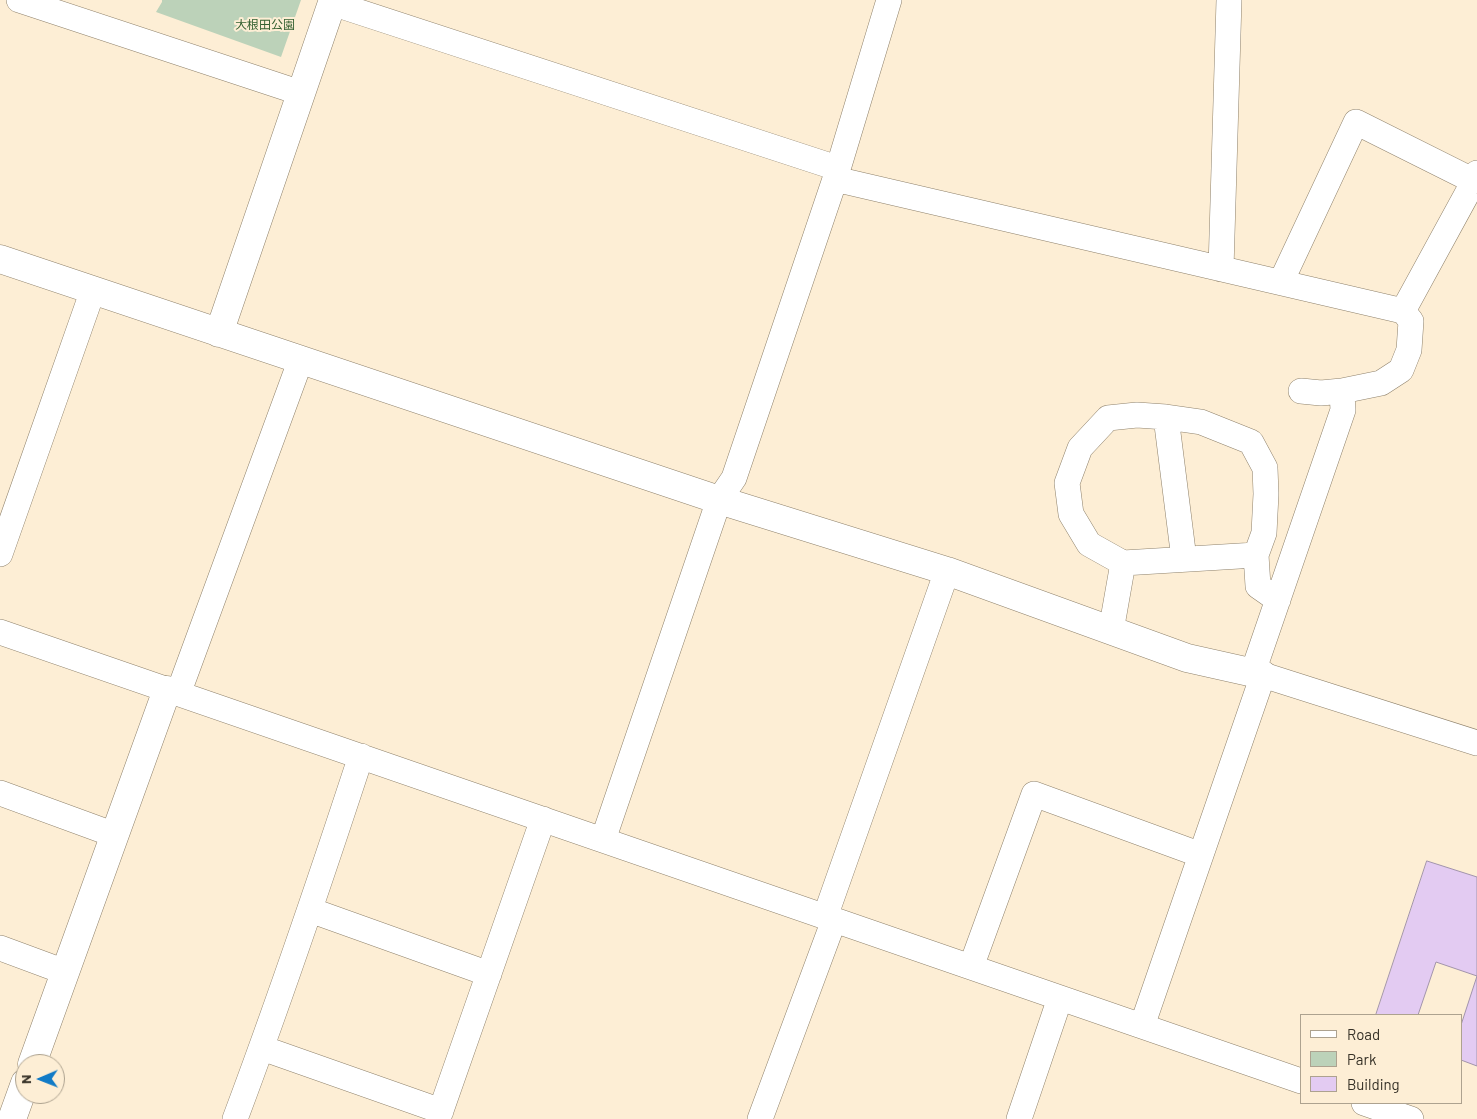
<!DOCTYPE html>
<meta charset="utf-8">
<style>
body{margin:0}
#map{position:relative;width:1477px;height:1119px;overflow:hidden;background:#fdeed5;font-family:Barlow,sans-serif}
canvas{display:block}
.legend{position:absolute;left:1300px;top:1014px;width:162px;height:90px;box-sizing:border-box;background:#fdeed5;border:1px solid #ada28f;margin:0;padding:6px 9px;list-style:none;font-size:15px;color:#363127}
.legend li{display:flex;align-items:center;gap:10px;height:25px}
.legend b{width:25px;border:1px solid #ada28f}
.north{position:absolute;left:15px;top:1054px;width:50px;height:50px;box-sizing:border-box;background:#fdeed5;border:1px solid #ada28f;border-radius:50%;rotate:269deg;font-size:14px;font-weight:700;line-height:20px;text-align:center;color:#363127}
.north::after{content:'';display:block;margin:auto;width:18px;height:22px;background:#127bc6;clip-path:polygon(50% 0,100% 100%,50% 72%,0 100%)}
</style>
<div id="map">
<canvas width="1477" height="1119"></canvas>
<ul class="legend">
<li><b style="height:6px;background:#fff"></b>Road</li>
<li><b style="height:14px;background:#bcd2b9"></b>Park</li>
<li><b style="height:14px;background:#e3cbf2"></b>Building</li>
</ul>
<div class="north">N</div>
</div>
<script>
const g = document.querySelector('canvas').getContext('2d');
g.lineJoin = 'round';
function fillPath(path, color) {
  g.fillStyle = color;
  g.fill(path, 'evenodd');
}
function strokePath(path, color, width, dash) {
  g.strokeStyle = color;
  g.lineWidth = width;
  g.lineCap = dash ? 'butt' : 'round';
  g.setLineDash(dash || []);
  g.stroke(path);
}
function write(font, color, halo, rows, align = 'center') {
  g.font = font + ' Barlow,"Noto Sans JP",sans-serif';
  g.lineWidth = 4;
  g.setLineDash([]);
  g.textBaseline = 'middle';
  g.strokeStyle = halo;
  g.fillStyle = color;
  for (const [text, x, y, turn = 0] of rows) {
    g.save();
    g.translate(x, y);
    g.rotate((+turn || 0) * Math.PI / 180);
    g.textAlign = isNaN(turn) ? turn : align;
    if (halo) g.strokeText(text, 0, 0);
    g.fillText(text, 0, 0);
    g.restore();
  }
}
fillPath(new Path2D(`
 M 162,0 L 301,0 L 281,57 L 156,12 L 162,2 Z`), '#bcd2b9');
const building = new Path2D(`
 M 1427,861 L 1477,877 L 1477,1066 L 1461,1060 L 1461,1025 L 1477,976 L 1436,962 L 1418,1015 L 1376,1015 Z`);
fillPath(building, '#e3cbf2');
strokePath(building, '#a294ab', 1);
const street = new Path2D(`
 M 19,0 L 301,93
 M 332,3 L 837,168
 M 835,179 L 1403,311 L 1474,181 L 1477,173
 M 1221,269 L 1229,0
 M 1281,282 L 1356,122 L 1474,181
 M 1301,391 L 1321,393 L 1342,391 L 1381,383 L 1401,370 L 1409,350 L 1411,321 L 1403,311
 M 1166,417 L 1184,559
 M 0,554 L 93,290
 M 1256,555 L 1123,563 L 1089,544 L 1071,514 L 1067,483 L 1080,448 L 1108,418 L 1137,415 L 1166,417 L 1201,422 L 1251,442 L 1265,468 L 1266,494 L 1264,533 L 1256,555 L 1258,586 L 1278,600
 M 1111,631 L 1123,563
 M 0,632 L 1301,1081
 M 1253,672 L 1343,410 L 1342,391
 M 178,694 L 301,359
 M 0,793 L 115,835
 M 603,840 L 719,500 L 734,478 L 835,179 L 889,0
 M 310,910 L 489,974
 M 825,917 L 947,571
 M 0,948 L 65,972
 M 971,967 L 1034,794 L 1201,855
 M 1142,1026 L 1263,675 L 1477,743
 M 262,1048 L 441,1111
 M 1364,1103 L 1411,1119
 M 235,1119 C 280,999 321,878 361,756
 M 438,1119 L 543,819
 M 760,1119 L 834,920
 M 1019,1119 L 1060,998`);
const secondary = new Path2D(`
 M 0,259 L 719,500 L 947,571 L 1187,658 L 1263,675
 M 219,333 L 333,0
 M 32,1064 L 167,690
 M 12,1119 L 25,1083`);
strokePath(street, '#8f826c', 26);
strokePath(secondary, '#8f826c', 29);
strokePath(street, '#fff', 25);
strokePath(secondary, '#fff', 28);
write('12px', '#346030', '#fdeed5', [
 ["大根田公園",265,25]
]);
</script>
